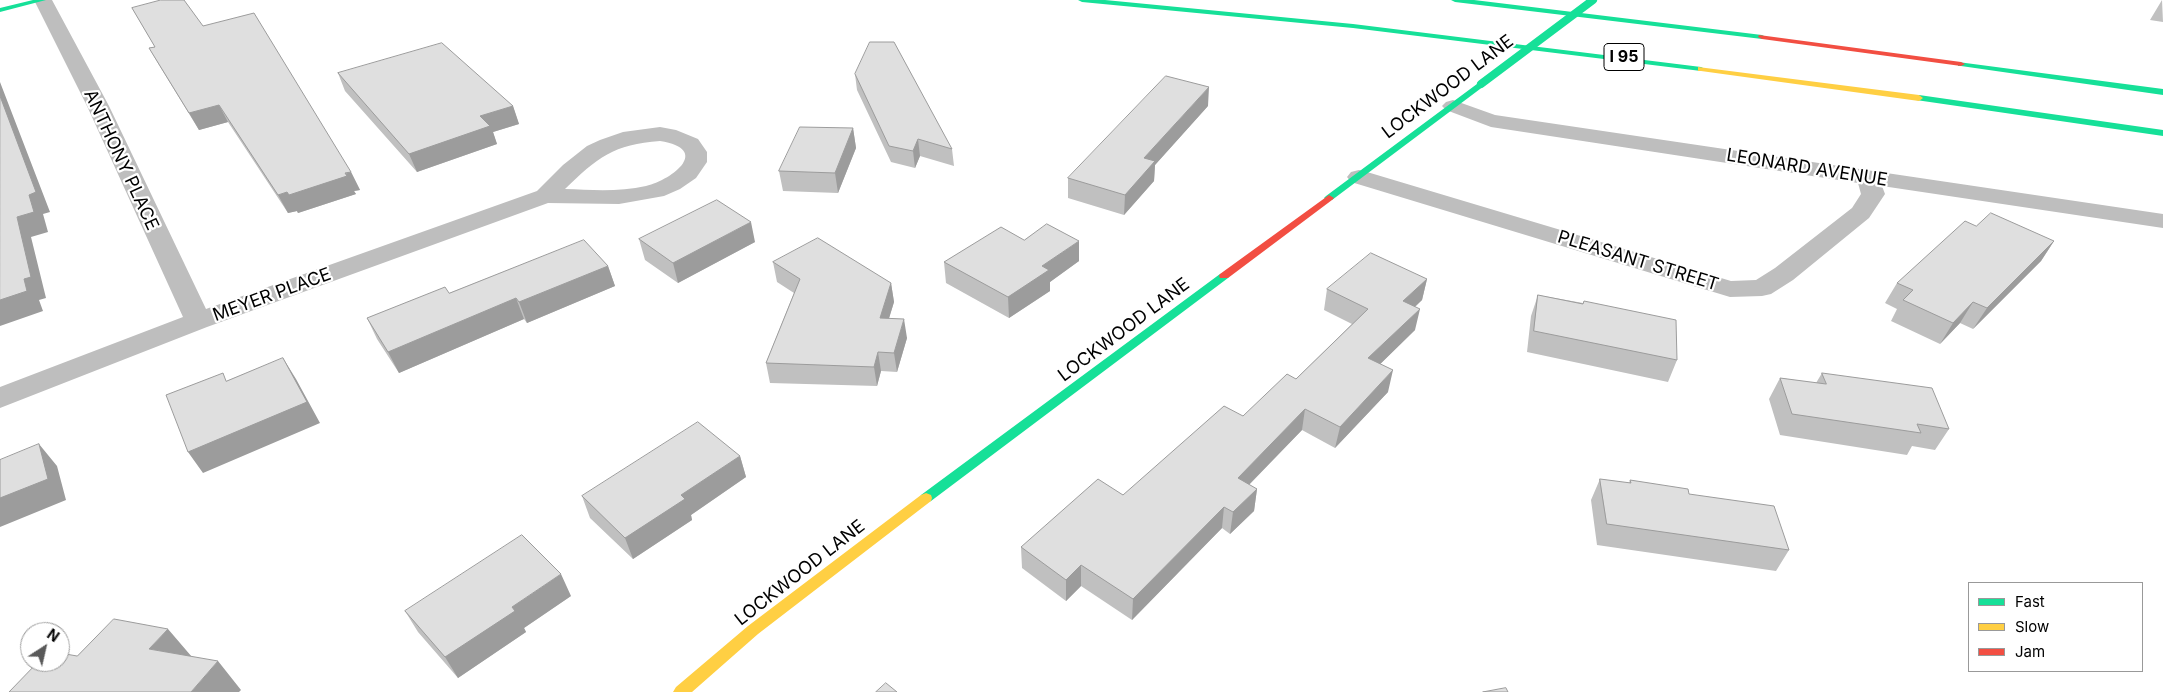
<!DOCTYPE html>
<style>
body{margin:0}
#map{position:relative;width:2163px;height:692px;overflow:hidden;background:#fff;font-family:Inter,sans-serif}
canvas{display:block}
.legend{position:absolute;left:1968px;top:582px;width:175px;height:90px;box-sizing:border-box;background:#fff;border:1px solid #999;margin:0;padding:6px 9px;list-style:none;font-size:15px;color:#000}
.legend li{display:flex;align-items:center;gap:10px;height:25px}
.legend b{width:25px;border:1px solid #999}
.north{position:absolute;left:20px;top:622px;width:50px;height:50px;box-sizing:border-box;background:#fff;border:1px solid #999;border-radius:50%;rotate:35deg;font-size:14px;font-weight:700;line-height:20px;text-align:center;color:#000}
.north::after{content:'';display:block;margin:auto;width:18px;height:22px;background:#595959;clip-path:polygon(50% 0,100% 100%,50% 72%,0 100%)}
</style>
<div id="map">
<canvas width="2163" height="692"></canvas>
<ul class="legend">
<li><b style="height:6px;background:#16e098"></b>Fast</li>
<li><b style="height:6px;background:#ffcf43"></b>Slow</li>
<li><b style="height:6px;background:#f24e42"></b>Jam</li>
</ul>
<div class="north">N</div>
</div>
<script>
const g = document.querySelector('canvas').getContext('2d');
g.lineJoin = 'round';
function fillPath(path, color) {
  g.fillStyle = color;
  g.fill(path, 'evenodd');
}
function strokePath(path, color, width, dash) {
  g.strokeStyle = color;
  g.lineWidth = width;
  g.lineCap = dash ? 'butt' : 'round';
  g.setLineDash(dash || []);
  g.stroke(path);
}
function write(font, color, halo, rows, align = 'center') {
  g.font = font + ' Inter,sans-serif';
  g.lineWidth = 4.5;
  g.setLineDash([]);
  g.textBaseline = 'middle';
  g.strokeStyle = halo;
  g.fillStyle = color;
  for (const [text, x, y, turn = 0] of rows) {
    g.save();
    g.translate(x, y);
    g.rotate((+turn || 0) * Math.PI / 180);
    g.textAlign = isNaN(turn) ? turn : align;
    if (halo) g.strokeText(text, 0, 0);
    g.fillText(text, 0, 0);
    g.restore();
  }
}
fillPath(new Path2D(`
 M 34,0 L 52,0 L 109,106 L 206,309 L 537,191 L 563,165 L 587,146 L 600,140 L 623,132 L 660,127 L 676,130 L 698,139 L 707,152 L 707,162 L 696,178 L 680,189 L 664,196 L 619,204 L 548,203 L 207,327 L 0,408 L 0,387 L 183,317 L 87,106 ZM 660,141 C 711,149 674,179 646,186 C 620,192 592,190 565,189 C 597,158 614,144 660,141 Z
 M 1453,100 L 1495,115 L 2163,214 L 2163,228 L 1882,186 L 1885,194 L 1869,218 L 1793,280 L 1771,294 L 1762,296 L 1730,297 L 1351,182 L 1347,177 L 1351,172 L 1359,170 L 1367,172 L 1731,281 L 1756,280 L 1775,268 L 1852,208 L 1861,194 L 1858,183 L 1491,127 L 1446,110 L 1442,106 L 1446,102 Z`), '#bebebe');
fillPath(new Path2D(`
 M 33,0 L 46,0 L 0,12 L 0,8 Z
 M 1078,0 L 1105,0 L 1353,24 L 1701,67 L 1705,69 L 1701,71 L 1353,28 L 1082,2 Z
 M 1451,0 L 1474,0 L 1762,35 L 1766,37 L 1762,39 L 1455,2 Z
 M 1958,62 L 2163,89 L 2163,95 L 1961,66 L 1958,66 Z
 M 1481,81 L 1484,82 L 1484,86 L 1332,200 L 1326,200 L 1324,198 L 1326,196 Z
 M 1919,95 L 2163,130 L 2163,136 L 1916,100 L 1915,98 Z
 M 1224,273 L 1229,276 L 1228,278 L 931,501 L 926,503 L 921,501 L 920,498 L 921,495 L 1220,274 Z`), '#16e098');
fillPath(new Path2D(`
 M 1698,67 L 1919,95 L 1923,98 L 1919,101 L 1701,71 L 1698,71 Z
 M 926,493 L 931,495 L 932,498 L 931,501 L 758,634 L 692,692 L 673,692 L 676,687 L 748,626 L 921,495 Z`), '#ffcf43');
fillPath(new Path2D(`
 M 1759,35 L 1961,62 L 1965,64 L 1961,66 L 1762,39 L 1758,37 Z
 M 1329,195 L 1334,198 L 1332,200 L 1228,278 L 1220,278 L 1219,276 L 1220,274 Z`), '#f24e42');
strokePath(new Path2D(`
 M 1481,84 L 1593,0`), '#16e098', 8);
fillPath(new Path2D(`
 M 2162,0 L 2163,22 L 2150,20 Z
 M 132,8 L 203,26 L 351,172 L 360,190 L 354,191 L 356,194 L 298,213 L 297,211 L 288,213 L 228,122 L 199,130 L 159,65 L 149,48 L 155,47 Z
 M 338,73 L 513,106 L 519,124 L 493,132 L 497,144 L 417,172 L 345,91 Z
 M 855,74 L 952,149 L 954,166 L 920,156 L 915,168 L 891,162 L 857,90 Z
 M 1208,106 L 1155,165 L 1154,181 L 1124,215 L 1068,198 L 1068,178 Z
 M 853,128 L 856,148 L 838,193 L 783,191 L 779,171 Z
 M 1976,226 L 2054,241 L 2041,261 L 1973,329 L 1960,323 L 1940,344 L 1891,321 L 1897,309 L 1885,303 L 1897,283 Z
 M 639,239 L 755,242 L 678,283 L 645,260 Z
 M 1024,240 L 1079,261 L 1050,282 L 1050,291 L 1009,318 L 946,283 L 944,262 Z
 M 773,262 L 891,283 L 894,302 L 889,318 L 907,338 L 897,372 L 881,371 L 877,386 L 770,383 L 766,363 L 794,293 L 777,282 Z
 M 608,266 L 615,286 L 527,323 L 524,319 L 399,373 L 377,339 L 367,318 L 449,293 Z
 M 1427,279 L 1422,300 L 1415,307 L 1415,330 L 1380,364 L 1388,392 L 1335,448 L 1302,430 L 1249,485 L 1257,489 L 1254,511 L 1230,534 L 1222,528 L 1132,620 L 1081,586 L 1066,601 L 1022,568 L 1021,547 L 1123,495 L 1243,416 L 1296,379 L 1352,324 L 1324,310 L 1327,289 Z
 M 1538,295 L 1583,303 L 1584,301 L 1677,360 L 1668,382 L 1527,352 L 1531,316 Z
 M 1822,373 L 1949,429 L 1935,450 L 1912,446 L 1907,455 L 1780,435 L 1769,399 L 1780,378 L 1816,383 Z
 M 740,456 L 746,477 L 691,515 L 692,520 L 633,559 L 590,518 L 582,496 Z
 M 1600,479 L 1629,483 L 1630,480 L 1689,494 L 1789,550 L 1776,571 L 1597,545 L 1591,500 Z
 M 571,596 L 524,628 L 526,632 L 458,678 L 418,632 L 405,611 Z`), '#c0c0c0');
fillPath(new Path2D(`
 M 0,82 L 50,212 L 43,214 L 48,232 L 31,237 L 46,298 L 39,300 L 43,311 L 0,326 L 0,300 L 24,279 L 17,217 L 29,195 L 0,96 Z
 M 1209,87 L 1208,106 L 1155,165 L 1154,181 L 1124,215 L 1125,195 L 1144,158 Z
 M 219,105 L 228,122 L 199,130 L 189,113 Z
 M 513,106 L 519,124 L 493,132 L 497,144 L 417,172 L 409,154 L 480,116 Z
 M 853,128 L 856,148 L 838,193 L 835,173 Z
 M 918,139 L 920,156 L 915,168 L 913,151 Z
 M 351,172 L 360,190 L 354,191 L 356,194 L 298,213 L 297,211 L 288,213 L 278,195 Z
 M 751,222 L 755,242 L 678,283 L 673,263 Z
 M 1079,241 L 1079,261 L 1050,282 L 1050,291 L 1009,318 L 1008,297 L 1042,266 Z
 M 2054,241 L 2041,261 L 1973,329 L 1987,308 Z
 M 608,266 L 615,286 L 527,323 L 519,302 Z
 M 1427,279 L 1422,300 L 1398,322 L 1403,301 Z
 M 891,283 L 894,302 L 883,338 L 880,318 Z
 M 516,298 L 524,319 L 399,373 L 388,352 Z
 M 1973,302 L 1960,323 L 1940,344 L 1953,323 Z
 M 1420,309 L 1415,330 L 1364,380 L 1368,358 Z
 M 904,319 L 907,338 L 897,372 L 894,353 Z
 M 878,352 L 881,371 L 877,386 L 874,367 Z
 M 283,358 L 296,379 L 320,423 L 203,473 L 188,452 Z
 M 1393,370 L 1388,392 L 1335,448 L 1340,427 Z
 M 1305,409 L 1302,430 L 1235,499 L 1238,478 Z
 M 39,444 L 57,466 L 66,500 L 0,527 L 0,498 Z
 M 740,456 L 746,477 L 691,515 L 692,520 L 633,559 L 625,538 L 681,495 Z
 M 1257,489 L 1254,511 L 1230,534 L 1233,512 Z
 M 1224,507 L 1222,528 L 1132,620 L 1133,599 Z
 M 1081,565 L 1081,586 L 1066,601 L 1066,580 Z
 M 561,574 L 571,596 L 524,628 L 526,632 L 458,678 L 445,657 L 512,607 Z
 M 168,629 L 192,657 L 149,649 Z
 M 218,661 L 241,690 L 239,692 L 191,692 Z`), '#9c9c9c');
const building = new Path2D(`
 M 161,0 L 184,0 L 203,26 L 254,13 L 351,172 L 345,173 L 347,176 L 289,195 L 287,192 L 278,195 L 219,105 L 189,113 L 149,48 L 155,47 L 132,8 Z
 M 870,42 L 894,42 L 952,149 L 918,139 L 913,151 L 889,146 L 855,74 Z
 M 442,43 L 513,106 L 480,116 L 490,126 L 409,154 L 338,73 Z
 M 1166,76 L 1209,87 L 1144,158 L 1155,161 L 1125,195 L 1068,178 Z
 M 0,96 L 36,192 L 29,195 L 34,212 L 17,217 L 31,277 L 24,279 L 27,291 L 0,300 Z
 M 800,127 L 853,128 L 835,173 L 779,171 Z
 M 717,200 L 751,222 L 673,263 L 639,239 Z
 M 1991,213 L 2054,241 L 1987,308 L 1973,302 L 1953,323 L 1903,300 L 1913,290 L 1897,283 L 1965,221 L 1976,226 Z
 M 1047,224 L 1079,241 L 1042,266 L 1049,270 L 1008,297 L 944,262 L 1001,227 L 1024,240 Z
 M 818,238 L 891,283 L 880,318 L 904,319 L 894,353 L 878,352 L 874,367 L 766,363 L 800,279 L 773,262 Z
 M 584,240 L 608,266 L 519,302 L 516,298 L 388,352 L 367,318 L 445,287 L 449,293 Z
 M 1371,253 L 1427,279 L 1403,301 L 1420,309 L 1368,358 L 1393,370 L 1340,427 L 1305,409 L 1238,478 L 1257,489 L 1233,512 L 1224,507 L 1133,599 L 1081,565 L 1066,580 L 1021,547 L 1098,479 L 1123,495 L 1224,406 L 1243,416 L 1287,374 L 1296,379 L 1368,309 L 1327,289 Z
 M 1538,295 L 1583,304 L 1584,301 L 1676,320 L 1677,360 L 1534,331 Z
 M 283,358 L 307,402 L 188,452 L 166,395 L 223,373 L 226,381 Z
 M 1822,373 L 1932,388 L 1949,429 L 1917,424 L 1921,433 L 1792,414 L 1780,378 L 1826,384 Z
 M 698,422 L 740,456 L 681,495 L 685,499 L 625,538 L 582,496 Z
 M 39,444 L 48,479 L 0,498 L 0,460 Z
 M 1600,479 L 1631,483 L 1630,480 L 1688,489 L 1689,494 L 1774,506 L 1789,550 L 1607,524 Z
 M 522,535 L 561,574 L 512,607 L 515,611 L 445,657 L 405,611 Z
 M 114,619 L 168,629 L 149,649 L 218,661 L 191,692 L 9,692 L 38,662 L 60,662 L 60,653 L 77,656 Z
 M 886,683 L 897,692 L 876,692 Z
 M 1506,688 L 1508,692 L 1483,692 Z`);
fillPath(building, '#dfdfdf');
strokePath(building, '#9c9c9c', 1);
for (const [x, y, w] of [
 [1624,57,40]
]) {
  const box = new Path2D();
  box.roundRect(x - w / 2, y - 13.5, w, 27, 4);
  g.fillStyle = '#fff';
  g.fill(box);
  strokePath(box, '#000', 1);
}
write('bold 16px', '#000', null, [
 ["I 95",1624,57]
]);
write('18px', '#000', '#fff', [
 ["LOCKWOOD LANE",1448,87,-37],
 ["ANTHONY PLACE",121,160,65],
 ["LEONARD AVENUE",1807,168,9],
 ["PLEASANT STREET",1638,261,17],
 ["MEYER PLACE",272,295,-20],
 ["LOCKWOOD LANE",1124,330,-37],
 ["LOCKWOOD LANE",800,573,-38]
]);
</script>
